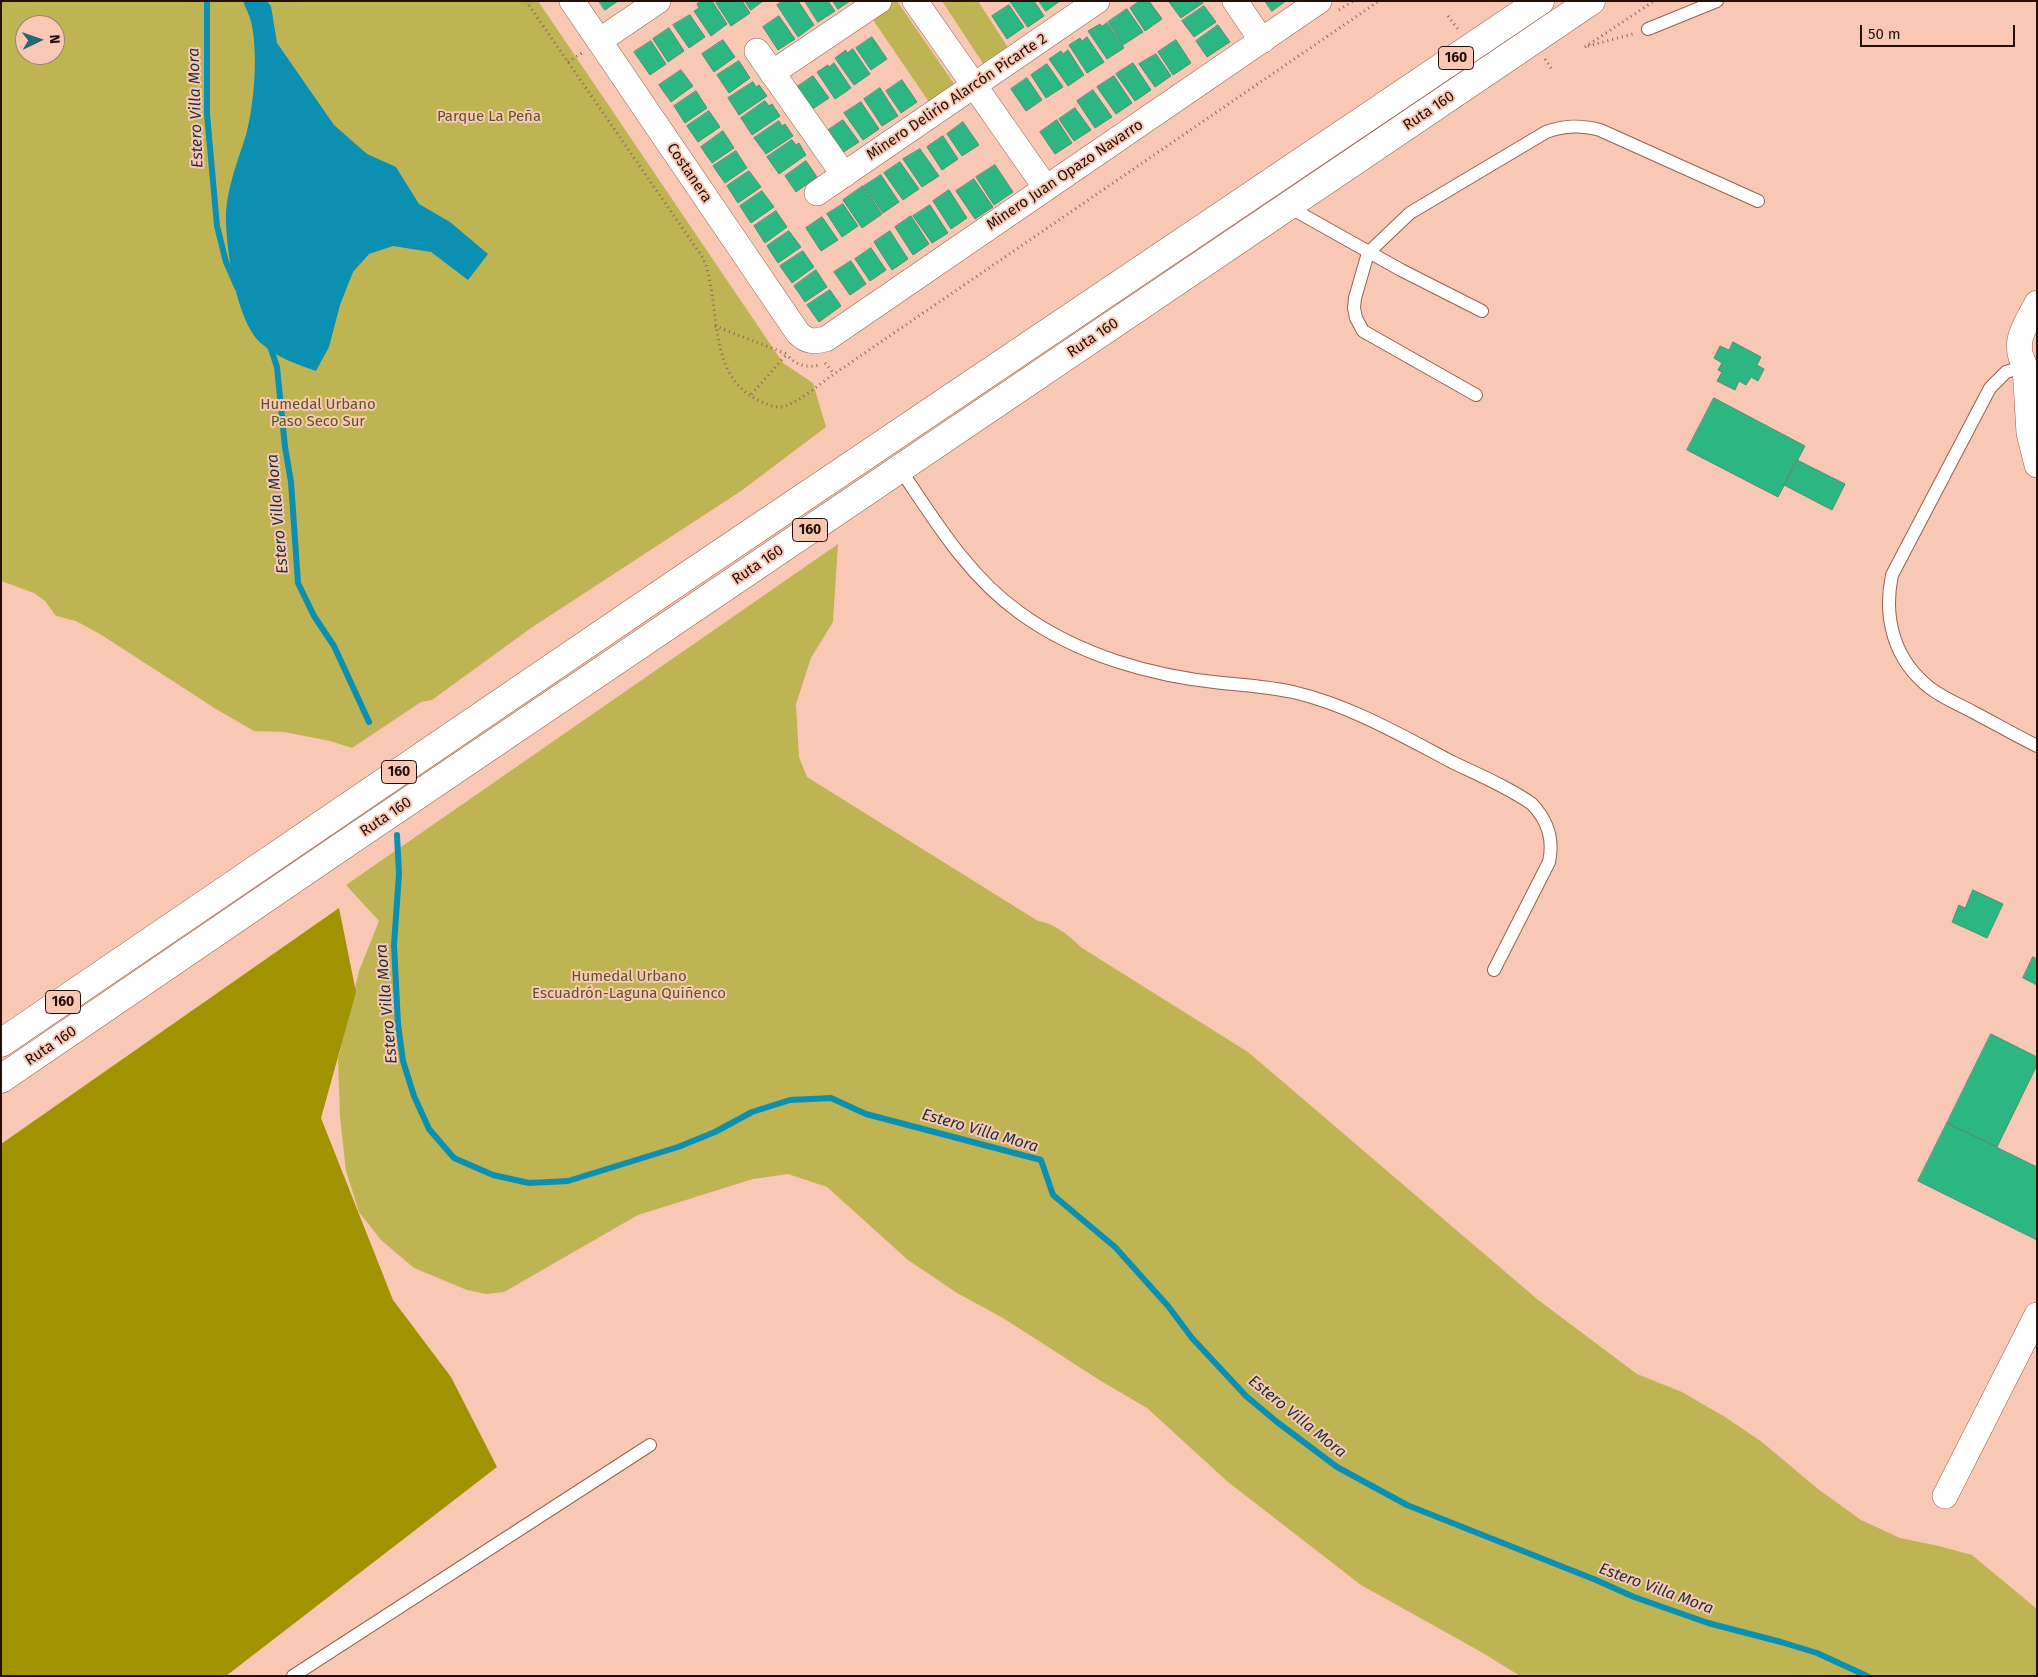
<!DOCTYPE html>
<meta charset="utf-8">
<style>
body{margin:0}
#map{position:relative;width:2038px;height:1677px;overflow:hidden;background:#f9c8b5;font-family:"Fira Sans",sans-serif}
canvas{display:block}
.frame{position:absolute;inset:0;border:2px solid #240f07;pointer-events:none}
.north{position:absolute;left:15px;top:15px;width:50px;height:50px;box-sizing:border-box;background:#f9c8b5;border:1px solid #a47e6f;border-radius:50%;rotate:87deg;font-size:14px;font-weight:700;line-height:20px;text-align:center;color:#240f07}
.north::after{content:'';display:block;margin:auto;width:18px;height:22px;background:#246579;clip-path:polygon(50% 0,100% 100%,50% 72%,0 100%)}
.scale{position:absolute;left:1860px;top:25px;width:155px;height:22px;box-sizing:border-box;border:2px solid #240f07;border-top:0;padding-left:6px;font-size:15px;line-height:18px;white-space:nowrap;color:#240f07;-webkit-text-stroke:4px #f9c8b5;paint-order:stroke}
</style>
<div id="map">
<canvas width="2038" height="1677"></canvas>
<div class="frame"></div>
<div class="north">N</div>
<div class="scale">50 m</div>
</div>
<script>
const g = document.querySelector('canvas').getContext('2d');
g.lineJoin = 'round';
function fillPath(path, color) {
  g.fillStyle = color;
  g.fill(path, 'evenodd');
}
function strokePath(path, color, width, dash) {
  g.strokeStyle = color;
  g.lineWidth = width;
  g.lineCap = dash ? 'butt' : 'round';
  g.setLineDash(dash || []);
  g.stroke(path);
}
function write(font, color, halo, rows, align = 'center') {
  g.font = font + ' "Fira Sans",sans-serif';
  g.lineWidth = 4;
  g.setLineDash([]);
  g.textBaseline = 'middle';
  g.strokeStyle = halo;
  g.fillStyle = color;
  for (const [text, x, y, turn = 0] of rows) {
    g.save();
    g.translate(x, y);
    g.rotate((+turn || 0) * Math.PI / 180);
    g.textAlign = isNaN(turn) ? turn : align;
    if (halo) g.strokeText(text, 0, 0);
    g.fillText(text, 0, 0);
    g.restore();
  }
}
fillPath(new Path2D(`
 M 1,1 L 538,1 L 783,363 L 813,383 L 826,427 L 741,491 L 531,628 L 432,700 L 421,702 L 352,748 L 330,741 L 284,732 L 254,731 L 216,709 L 100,634 L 76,621 L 56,616 L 45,601 L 34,593 L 1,581 ZM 25,25 L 55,25 L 55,55 L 25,55 Z
 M 889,1 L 897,1 L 955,85 L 931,105 L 869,14 Z
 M 942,1 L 978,1 L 1011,52 L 984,65 Z
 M 838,544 L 833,622 L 811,658 L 796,704 L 799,757 L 807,777 L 1038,921 C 1054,923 1071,937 1082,948 L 1248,1052 L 1537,1299 L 1637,1374 L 1682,1392 L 1725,1417 L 1762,1442 L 1818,1489 L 1861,1520 L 1900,1538 L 1939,1546 L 1972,1555 L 2037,1609 L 2037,1676 L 1520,1676 L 1483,1653 L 1361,1585 L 1228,1482 L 1147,1408 L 1101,1381 L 1003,1318 L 957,1293 L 908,1260 L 827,1187 L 788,1174 L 753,1179 L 638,1215 L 504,1292 L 486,1294 L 467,1290 L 414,1268 L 381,1240 L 359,1212 L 346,1171 L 340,1117 L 338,1059 L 359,971 L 379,921 L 346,885 Z`), '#bfb453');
fillPath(new Path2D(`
 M 339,908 L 356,992 L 321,1118 L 393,1300 L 451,1377 L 497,1467 L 226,1676 L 1,1676 L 1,1144 Z`), '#a19300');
fillPath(new Path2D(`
 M 243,1 L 267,1 L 271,6 L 277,43 L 334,125 L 367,154 L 396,167 L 419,204 L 450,222 L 488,254 L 468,280 L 431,252 L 393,246 L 369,254 L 353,272 L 340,305 L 329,347 L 316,371 C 296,364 278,358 262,344 C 236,323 225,244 226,212 C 228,185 238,160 246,135 C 254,105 258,57 252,26 C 251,18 246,9 243,1 Z`), '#0c90b2');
strokePath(new Path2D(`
 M 207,1 L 207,114 L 217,226 L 226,262 L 237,287
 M 269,343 L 277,367 L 285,447 L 291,482 L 298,583 L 314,616 L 334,646 L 369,722
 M 397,835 L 399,874 L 394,945 L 398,1024 L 403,1061 L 414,1096 L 429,1129 L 454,1158 L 493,1175 L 529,1183 L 568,1181 L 678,1147 L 715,1132 L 752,1112 L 790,1100 L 831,1098 L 866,1114 L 1041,1160 L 1053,1195 L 1115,1247 L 1168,1306 L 1192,1338 L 1246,1396 L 1277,1422 L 1337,1467 L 1407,1505 L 1596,1580 L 1634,1597 L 1708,1623 L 1781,1642 L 1817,1653 L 1867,1676`), '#0c90b2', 6);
const building = new Path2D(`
 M 599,1 L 618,1 L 605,10 Z
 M 702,1 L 712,1 L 727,24 L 711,36 L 694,11 L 699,8 L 697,4 Z
 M 719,1 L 742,1 L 750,13 L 731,26 L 716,3 Z
 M 745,1 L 763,1 L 751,10 Z
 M 783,1 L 798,1 L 814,25 L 798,37 L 777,5 Z
 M 805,1 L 828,1 L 835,11 L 818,22 Z
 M 833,1 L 850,1 L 838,9 Z
 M 1010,1 L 1034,1 L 1044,16 L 1028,27 Z
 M 1039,1 L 1060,1 L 1046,11 Z
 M 1140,1 L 1149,1 L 1162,19 L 1145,31 L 1130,8 Z
 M 1202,1 L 1203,3 L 1181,18 L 1169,2 Z
 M 1265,1 L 1286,1 L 1272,11 Z
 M 1009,5 L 1024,27 L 1007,39 L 992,16 Z
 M 1204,6 L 1216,22 L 1194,37 L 1182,21 Z
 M 1127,9 L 1143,32 L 1123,45 L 1108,22 Z
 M 690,15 L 705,37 L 689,48 L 673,25 Z
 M 779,16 L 795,39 L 778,50 L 763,27 Z
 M 1107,23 L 1124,48 L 1107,59 L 1088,31 L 1100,24 L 1102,26 Z
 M 1218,25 L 1230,42 L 1207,57 L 1196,41 Z
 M 669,28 L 684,51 L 668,62 L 653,39 Z
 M 872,37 L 887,59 L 871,70 L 856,48 Z
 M 1087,37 L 1104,62 L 1087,73 L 1069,45 L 1080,38 L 1082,41 Z
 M 723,40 L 735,57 L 714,72 L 702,54 Z
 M 1176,40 L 1191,63 L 1173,75 L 1158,52 Z
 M 651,41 L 666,64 L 650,75 L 634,52 Z
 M 853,49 L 870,74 L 854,85 L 835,58 L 846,50 L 847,53 Z
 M 1068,50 L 1084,75 L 1068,86 L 1049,59 L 1061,51 L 1063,54 Z
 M 1156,54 L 1171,76 L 1155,87 L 1139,64 Z
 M 739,61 L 750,78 L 729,93 L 717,75 Z
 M 834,63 L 851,88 L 835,99 L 817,72 L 828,65 L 829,67 Z
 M 1133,63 L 1151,90 L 1135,101 L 1116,74 Z
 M 1047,64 L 1063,87 L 1046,98 L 1031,75 Z
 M 681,70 L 693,86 L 671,102 L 659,85 Z
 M 813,76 L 829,98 L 808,112 L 797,87 Z
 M 1114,76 L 1132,103 L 1116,114 L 1097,87 Z
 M 1027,78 L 1042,100 L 1026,111 L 1011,89 Z
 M 902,80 L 917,102 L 901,113 L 886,91 Z
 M 753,82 L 756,87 L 759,85 L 767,96 L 739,115 L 728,98 Z
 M 880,88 L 898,116 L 882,126 L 864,99 Z
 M 1093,90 L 1112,117 L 1095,128 L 1077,101 Z
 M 696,91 L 707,108 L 685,123 L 674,106 Z
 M 765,101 L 769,106 L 772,104 L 780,116 L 752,135 L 741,118 Z
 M 861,102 L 879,129 L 863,140 L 844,113 Z
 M 1075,108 L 1091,130 L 1074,141 L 1059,119 Z
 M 709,111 L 720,127 L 698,142 L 687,126 Z
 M 843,120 L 859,142 L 842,153 L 827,131 Z
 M 1057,120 L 1072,143 L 1055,154 L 1040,132 Z
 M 779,121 L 782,126 L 785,124 L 793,136 L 766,154 L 754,138 Z
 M 963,122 L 979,145 L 962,156 L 947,134 Z
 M 723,131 L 734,148 L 712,163 L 701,147 Z
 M 943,136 L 958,159 L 942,170 L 927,147 Z
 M 792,140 L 796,145 L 799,143 L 806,155 L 779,174 L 767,157 Z
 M 920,149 L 939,176 L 922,187 L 903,159 Z
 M 736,151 L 747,168 L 725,183 L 713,166 Z
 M 806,161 L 817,177 L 796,192 L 785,176 Z
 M 900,162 L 919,189 L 903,200 L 884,173 Z
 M 995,165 L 1013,192 L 994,205 L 976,177 Z
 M 749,171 L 761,187 L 738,203 L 727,186 Z
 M 881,175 L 899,202 L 883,213 L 864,186 Z
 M 974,179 L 993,207 L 975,219 L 956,191 Z
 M 863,186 L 882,214 L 862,228 L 843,200 Z
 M 949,190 L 967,218 L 951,229 L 933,201 Z
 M 762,191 L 774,207 L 751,223 L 740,206 Z
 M 843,204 L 858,226 L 842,237 L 827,214 Z
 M 930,205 L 948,233 L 932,243 L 913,216 Z
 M 776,211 L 787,227 L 765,243 L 754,226 Z
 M 911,216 L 929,244 L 913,255 L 895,227 Z
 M 822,217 L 838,240 L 821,251 L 806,228 Z
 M 789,231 L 801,247 L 778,263 L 767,246 Z
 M 890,231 L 908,259 L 892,270 L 874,242 Z
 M 871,248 L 886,270 L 870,281 L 855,259 Z
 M 803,251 L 814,267 L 792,283 L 780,266 Z
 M 851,261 L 866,284 L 850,295 L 834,272 Z
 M 816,270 L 827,287 L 805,302 L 794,286 Z
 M 830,290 L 841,306 L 819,322 L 807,305 Z
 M 1733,342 L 1761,357 L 1757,365 L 1764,369 L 1758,381 L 1751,377 L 1746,385 L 1739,381 L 1735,390 L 1717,381 L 1722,372 L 1718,370 L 1722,363 L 1714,358 L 1720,346 L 1729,350 Z
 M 1714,398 L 1805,446 L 1778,497 L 1687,450 Z
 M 1797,460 L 1845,484 L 1832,510 L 1784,485 Z
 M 1973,890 L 2003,904 L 1987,938 L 1952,922 L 1959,905 L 1965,908 Z
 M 2033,957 L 2037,959 L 2037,985 L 2023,978 Z
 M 1991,1034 L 2037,1057 L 2037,1065 L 1997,1147 L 1947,1123 Z
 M 1947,1123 L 2037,1167 L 2037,1240 L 1918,1181 Z`);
fillPath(building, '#2cb682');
strokePath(building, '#538f73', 1);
const lane = new Path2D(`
 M 1648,29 L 1717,1
 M 1287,206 L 1401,270 L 1482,311
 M 2025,366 L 2006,372 L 1990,388 L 1892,575 C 1883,618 1894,660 1930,688 C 1943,698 1958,704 1973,712 C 1994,723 2015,735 2037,746
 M 1476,395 L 1363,331 L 1356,318 L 1354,308 L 1355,298 L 1368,253 L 1410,213 L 1546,132 C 1565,125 1581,125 1600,130 L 1758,201
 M 900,469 C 935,521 968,576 1020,613 C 1078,655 1151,676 1222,683 C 1246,685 1269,687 1293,692 C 1349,705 1401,735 1452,762 C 1479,775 1508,787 1532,804 C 1548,821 1554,839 1549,862 L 1494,970
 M 293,1676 L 650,1445`);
const street = new Path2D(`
 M 572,1 L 798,333 C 807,342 814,342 826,339 L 1319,1
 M 915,1 L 1046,188
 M 1235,1 L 1262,41
 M 599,41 L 658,1
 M 757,51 L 844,175
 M 772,73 L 879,1
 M 817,193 L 1097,1
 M 2037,303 C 2026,325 2011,342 2025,366 L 2029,433 L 2037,465
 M 1945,1496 L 2037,1315`);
const highway = new Path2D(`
 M 1,1043 L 675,584 L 1540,1
 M 1,1079 L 332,853 L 1591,1`);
strokePath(lane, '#97614c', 14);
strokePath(street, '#97614c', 26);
strokePath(highway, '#97614c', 29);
strokePath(new Path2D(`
 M 526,1 L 703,258 C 723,305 704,375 760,401 C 768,405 777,409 786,406 C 801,400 820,384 834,374 L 1379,1
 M 1339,10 L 1353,1
 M 1448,16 L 1458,29
 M 1588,46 L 1633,34
 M 1585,47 L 1654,1
 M 1545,59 L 1553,71
 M 568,62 L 582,53
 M 715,326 L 787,354 L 750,396
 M 789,357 C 798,366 808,368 820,365
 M 825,363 L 834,374`), '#896659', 3, [1, 4]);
strokePath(lane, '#fff', 12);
strokePath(street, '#fff', 25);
strokePath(highway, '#fff', 28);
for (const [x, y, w] of [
 [1456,58,35],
 [810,530,35],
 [399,772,35],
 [63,1002,35]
]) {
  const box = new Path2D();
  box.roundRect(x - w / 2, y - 11.5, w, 23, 4);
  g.fillStyle = '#f9c8b5';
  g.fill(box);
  strokePath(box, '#240f07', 1);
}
write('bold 14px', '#240f07', null, [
 ["160",1456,58],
 ["160",810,530],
 ["160",399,772],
 ["160",63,1002]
]);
write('15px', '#240f07', '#f9c8b5', [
 ["Minero Delirio Alarcón Picarte 2",957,97,-34],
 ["Ruta 160",1429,111,-34],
 ["Costanera",689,173,56],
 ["Minero Juan Opazo Navarro",1065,175,-34],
 ["Ruta 160",1093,338,-34],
 ["Ruta 160",758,565,-34],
 ["Ruta 160",386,817,-34],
 ["Ruta 160",51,1046,-34]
]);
write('15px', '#5b5626', '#f9c8b5', [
 ["Parque La Peña",489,117],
 ["Humedal Urbano",318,405],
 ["Paso Seco Sur",318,422],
 ["Humedal Urbano",629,977],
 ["Escuadrón-Laguna Quiñenco",629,994]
]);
write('italic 16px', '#1a323a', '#f9c8b5', [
 ["Estero Villa Mora",196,108,-92],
 ["Estero Villa Mora",278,514,-95],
 ["Estero Villa Mora",387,1004,-95],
 ["Estero Villa Mora",980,1131,16],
 ["Estero Villa Mora",1297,1417,39],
 ["Estero Villa Mora",1656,1589,20]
]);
</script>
